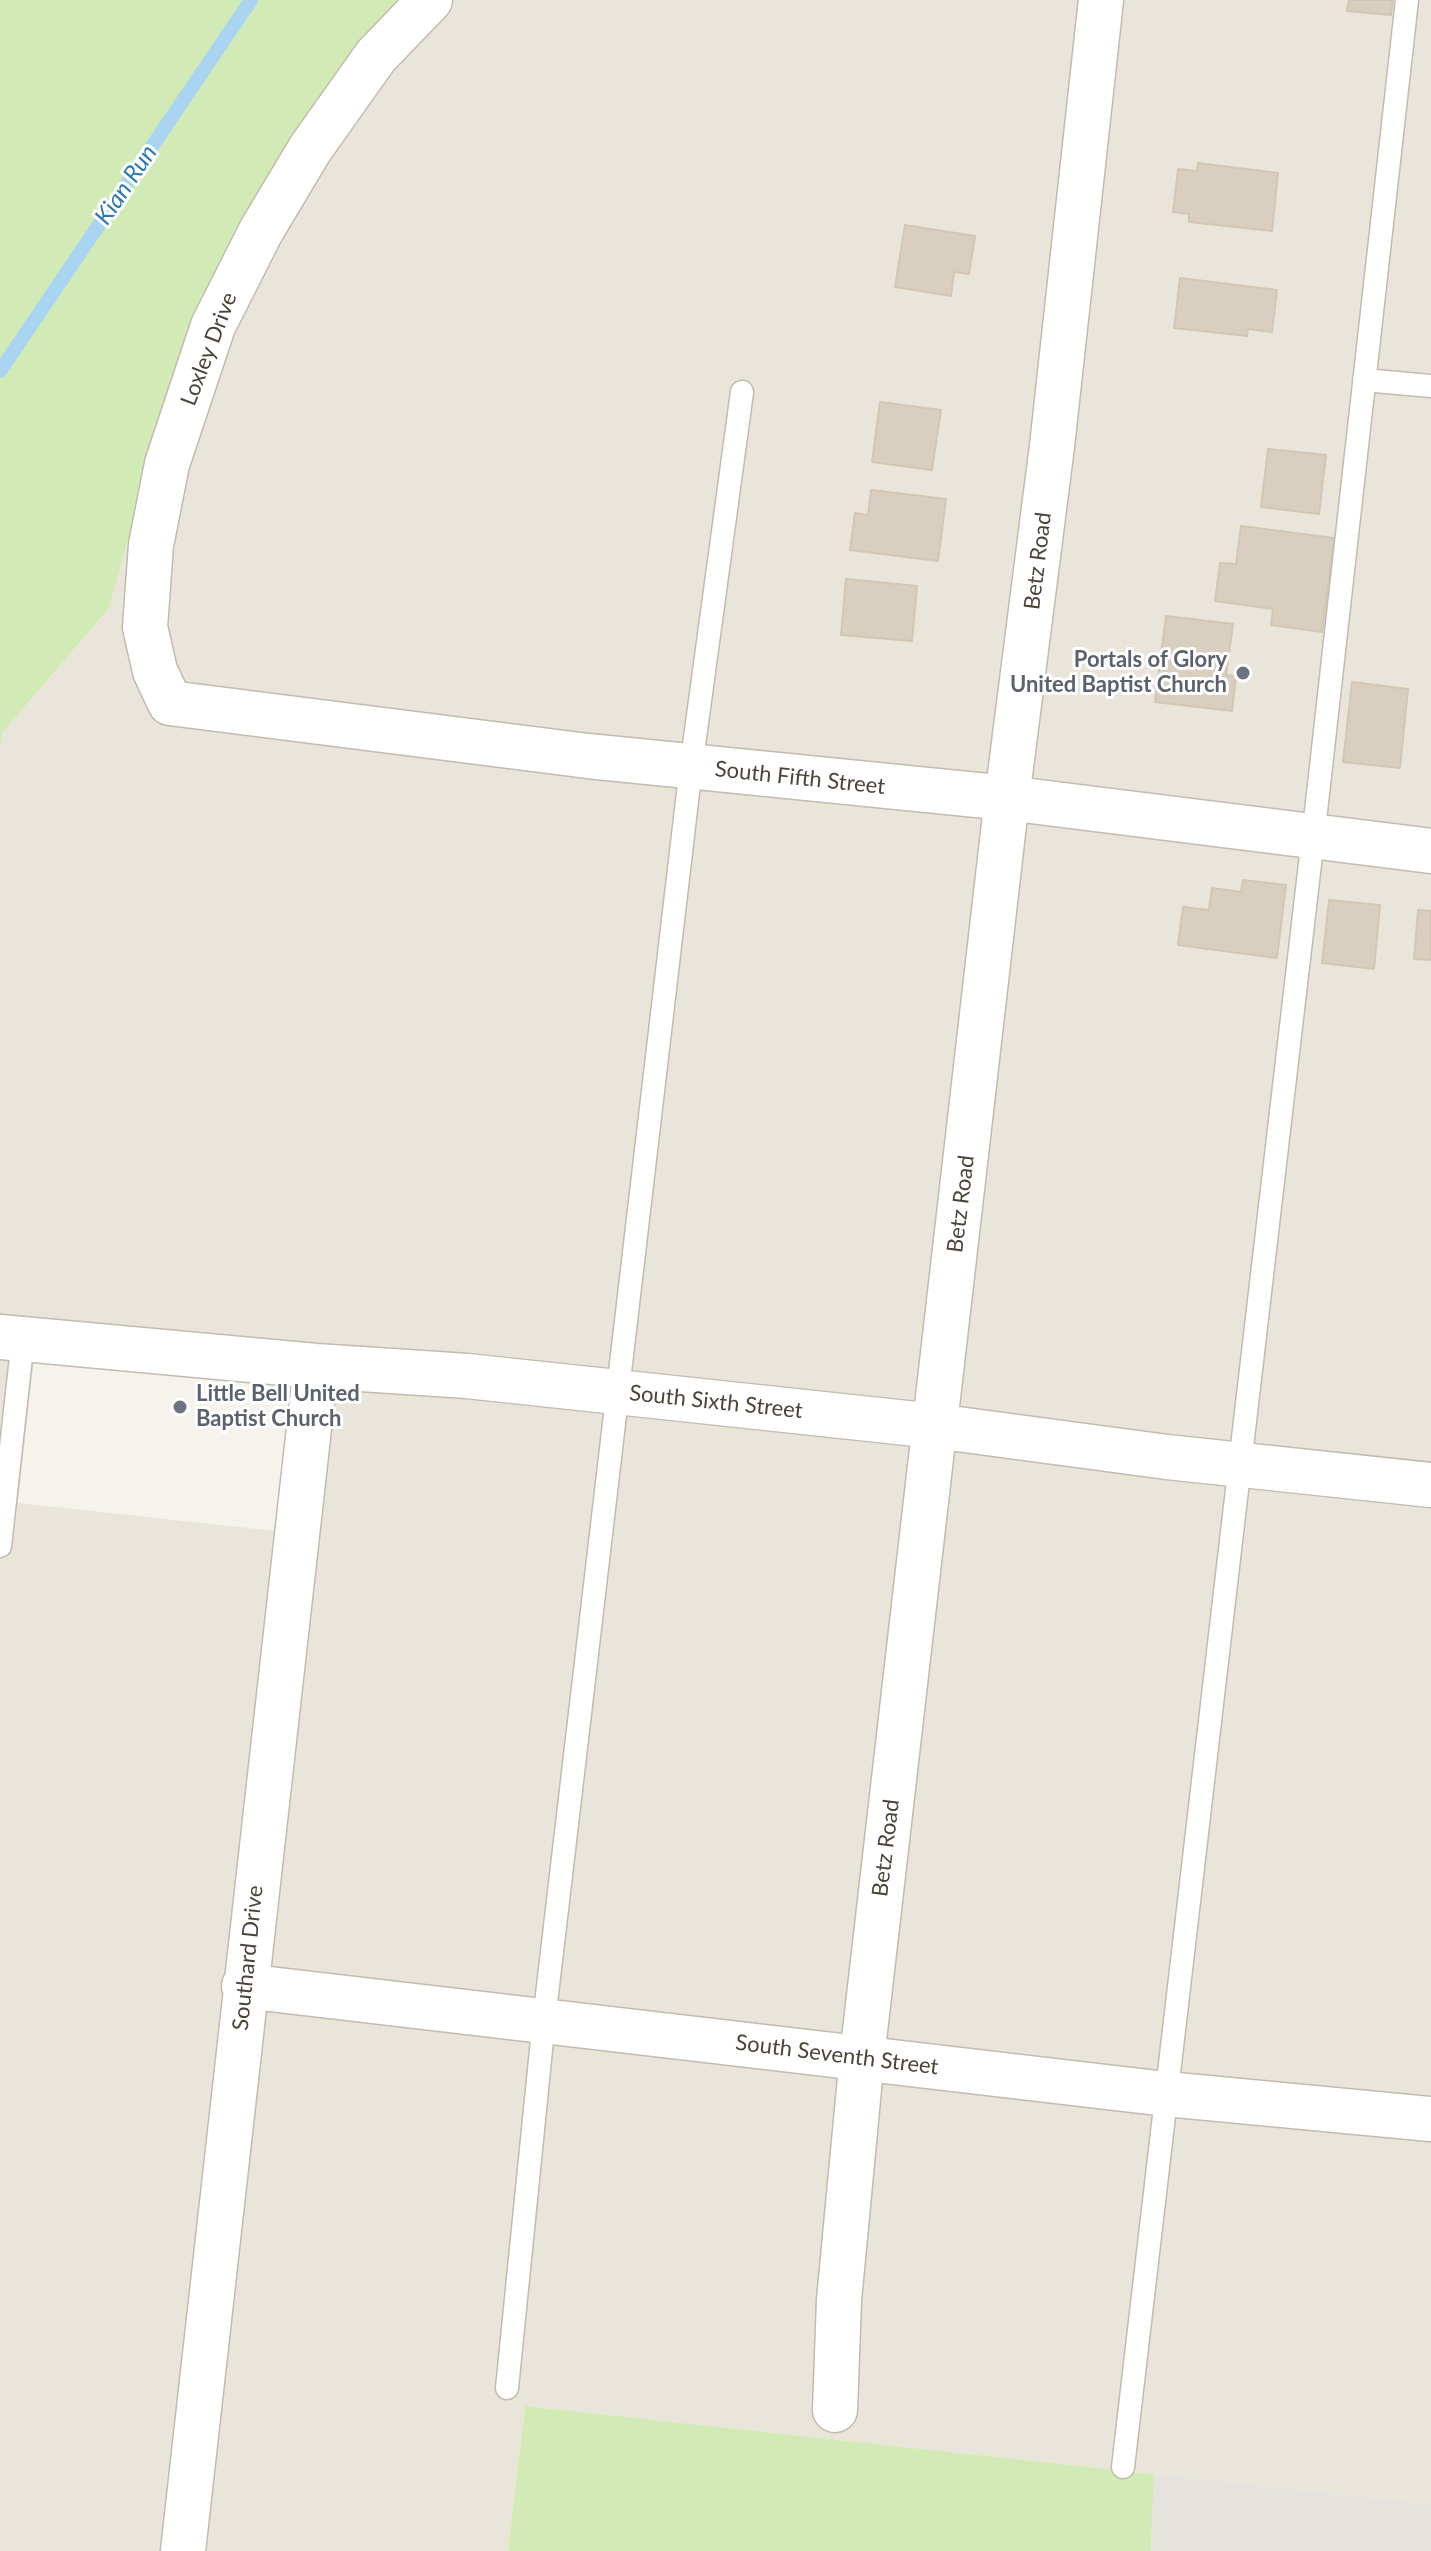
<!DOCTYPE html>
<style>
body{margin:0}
canvas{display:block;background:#f6f3ec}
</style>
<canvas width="1431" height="2551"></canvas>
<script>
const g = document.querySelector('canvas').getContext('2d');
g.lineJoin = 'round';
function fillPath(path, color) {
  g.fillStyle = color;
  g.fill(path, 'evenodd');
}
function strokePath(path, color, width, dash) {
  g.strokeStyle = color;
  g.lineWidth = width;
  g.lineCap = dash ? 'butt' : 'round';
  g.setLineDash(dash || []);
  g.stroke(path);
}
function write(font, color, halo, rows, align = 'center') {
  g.font = font + ' Lato,sans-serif';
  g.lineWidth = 6;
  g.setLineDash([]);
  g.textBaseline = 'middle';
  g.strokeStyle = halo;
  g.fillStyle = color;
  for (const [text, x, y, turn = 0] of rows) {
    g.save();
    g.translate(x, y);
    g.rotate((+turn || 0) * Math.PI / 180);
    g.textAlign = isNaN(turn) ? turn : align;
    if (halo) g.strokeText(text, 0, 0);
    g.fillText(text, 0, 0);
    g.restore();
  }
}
fillPath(new Path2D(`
 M 403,0 L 1431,0 L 1431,2504 L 525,2406 L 508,2551 L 0,2551 L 0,748 L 3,732 L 109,608 L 176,369 ZM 35,1351 L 302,1381 L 285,1532 L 18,1503 Z`), '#eae5da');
fillPath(new Path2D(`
 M 1154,2474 L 1431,2504 L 1431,2551 L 1151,2551 Z`), '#e6e2dd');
fillPath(new Path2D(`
 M 0,0 L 403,0 L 176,369 L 109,608 L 3,732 L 0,748 Z
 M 525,2406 L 1154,2474 L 1151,2551 L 508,2551 Z`), '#d2eab5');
strokePath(new Path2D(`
 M 0,371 L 251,0`), '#a9d4f2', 14);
const building = new Path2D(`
 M 1349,0 L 1393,0 L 1391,15 L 1347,11 Z
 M 1198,163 L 1278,173 L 1272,231 L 1189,222 L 1189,214 L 1173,212 L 1178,169 L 1197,171 Z
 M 905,225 L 975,236 L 969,274 L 954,272 L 951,296 L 895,287 Z
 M 1180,278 L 1277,290 L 1272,332 L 1248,329 L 1247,336 L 1174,328 Z
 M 880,402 L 941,410 L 932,470 L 872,462 Z
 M 1268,449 L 1326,455 L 1319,514 L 1261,507 Z
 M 871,490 L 946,499 L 938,561 L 850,550 L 855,513 L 868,515 Z
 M 1241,526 L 1334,538 L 1322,632 L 1271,625 L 1273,609 L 1215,601 L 1220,563 L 1236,564 Z
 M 846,579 L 917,586 L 912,641 L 841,635 Z
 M 1166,616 L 1233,624 L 1226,675 L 1236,676 L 1232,711 L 1155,702 Z
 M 1352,682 L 1408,689 L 1400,768 L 1343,762 Z
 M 1243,880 L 1286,885 L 1277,958 L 1178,945 L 1183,907 L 1209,910 L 1212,888 L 1241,892 Z
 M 1329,900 L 1380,905 L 1374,969 L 1322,963 Z
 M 1418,910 L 1431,911 L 1431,960 L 1414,959 Z`);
fillPath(building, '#d8cfc1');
strokePath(building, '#d3c7b4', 2);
const lane = new Path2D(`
 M 1364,380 L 1431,386
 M 0,1546 L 23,1339
 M 507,2388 L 544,2020 L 691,767 L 742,392
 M 1123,2467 L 1313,838 L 1407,0`);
const street = new Path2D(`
 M 430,0 L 376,56 L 310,149 L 261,231 L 213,326 L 167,464 L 151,545 L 145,627 L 155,671 L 170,703 L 588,756 L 1007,798 L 1431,851
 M 0,1337 L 316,1366 L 467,1376 L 935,1426 L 1167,1457 L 1431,1485
 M 244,1986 L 1166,2094 L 1431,2119
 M 835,2410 L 839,2300 L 862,2057 L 1007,798 L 1052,446 L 1101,0
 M 183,2551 L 316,1366`);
strokePath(lane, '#c2bbae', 25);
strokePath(street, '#c2bbae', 47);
strokePath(lane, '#fff', 22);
strokePath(street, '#fff', 44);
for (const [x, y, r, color] of [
 [1243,673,8,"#6b7280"],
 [180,1407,8,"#6b7280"]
]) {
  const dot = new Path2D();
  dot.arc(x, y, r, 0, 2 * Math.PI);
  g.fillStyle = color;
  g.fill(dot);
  strokePath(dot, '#fff', 3);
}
write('22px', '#4b4439', '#fff', [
 ["Loxley Drive",209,349,-69],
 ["Betz Road",1038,561,-83],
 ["South Fifth Street",800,778,6],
 ["Betz Road",961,1204,-83],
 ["South Sixth Street",716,1402,6],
 ["Betz Road",886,1848,-83],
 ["Southard Drive",248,1958,-84],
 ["South Seventh Street",837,2055,7]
]);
write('bold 22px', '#5b616d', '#fff', [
 ["Portals of Glory",1227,660],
 ["United Baptist Church",1227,685],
 ["Little Bell United",196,1394,"left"],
 ["Baptist Church",196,1419,"left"]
], 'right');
write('italic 24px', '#2e7ab2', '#fff', [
 ["Kian Run",126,185,-56]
]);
</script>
